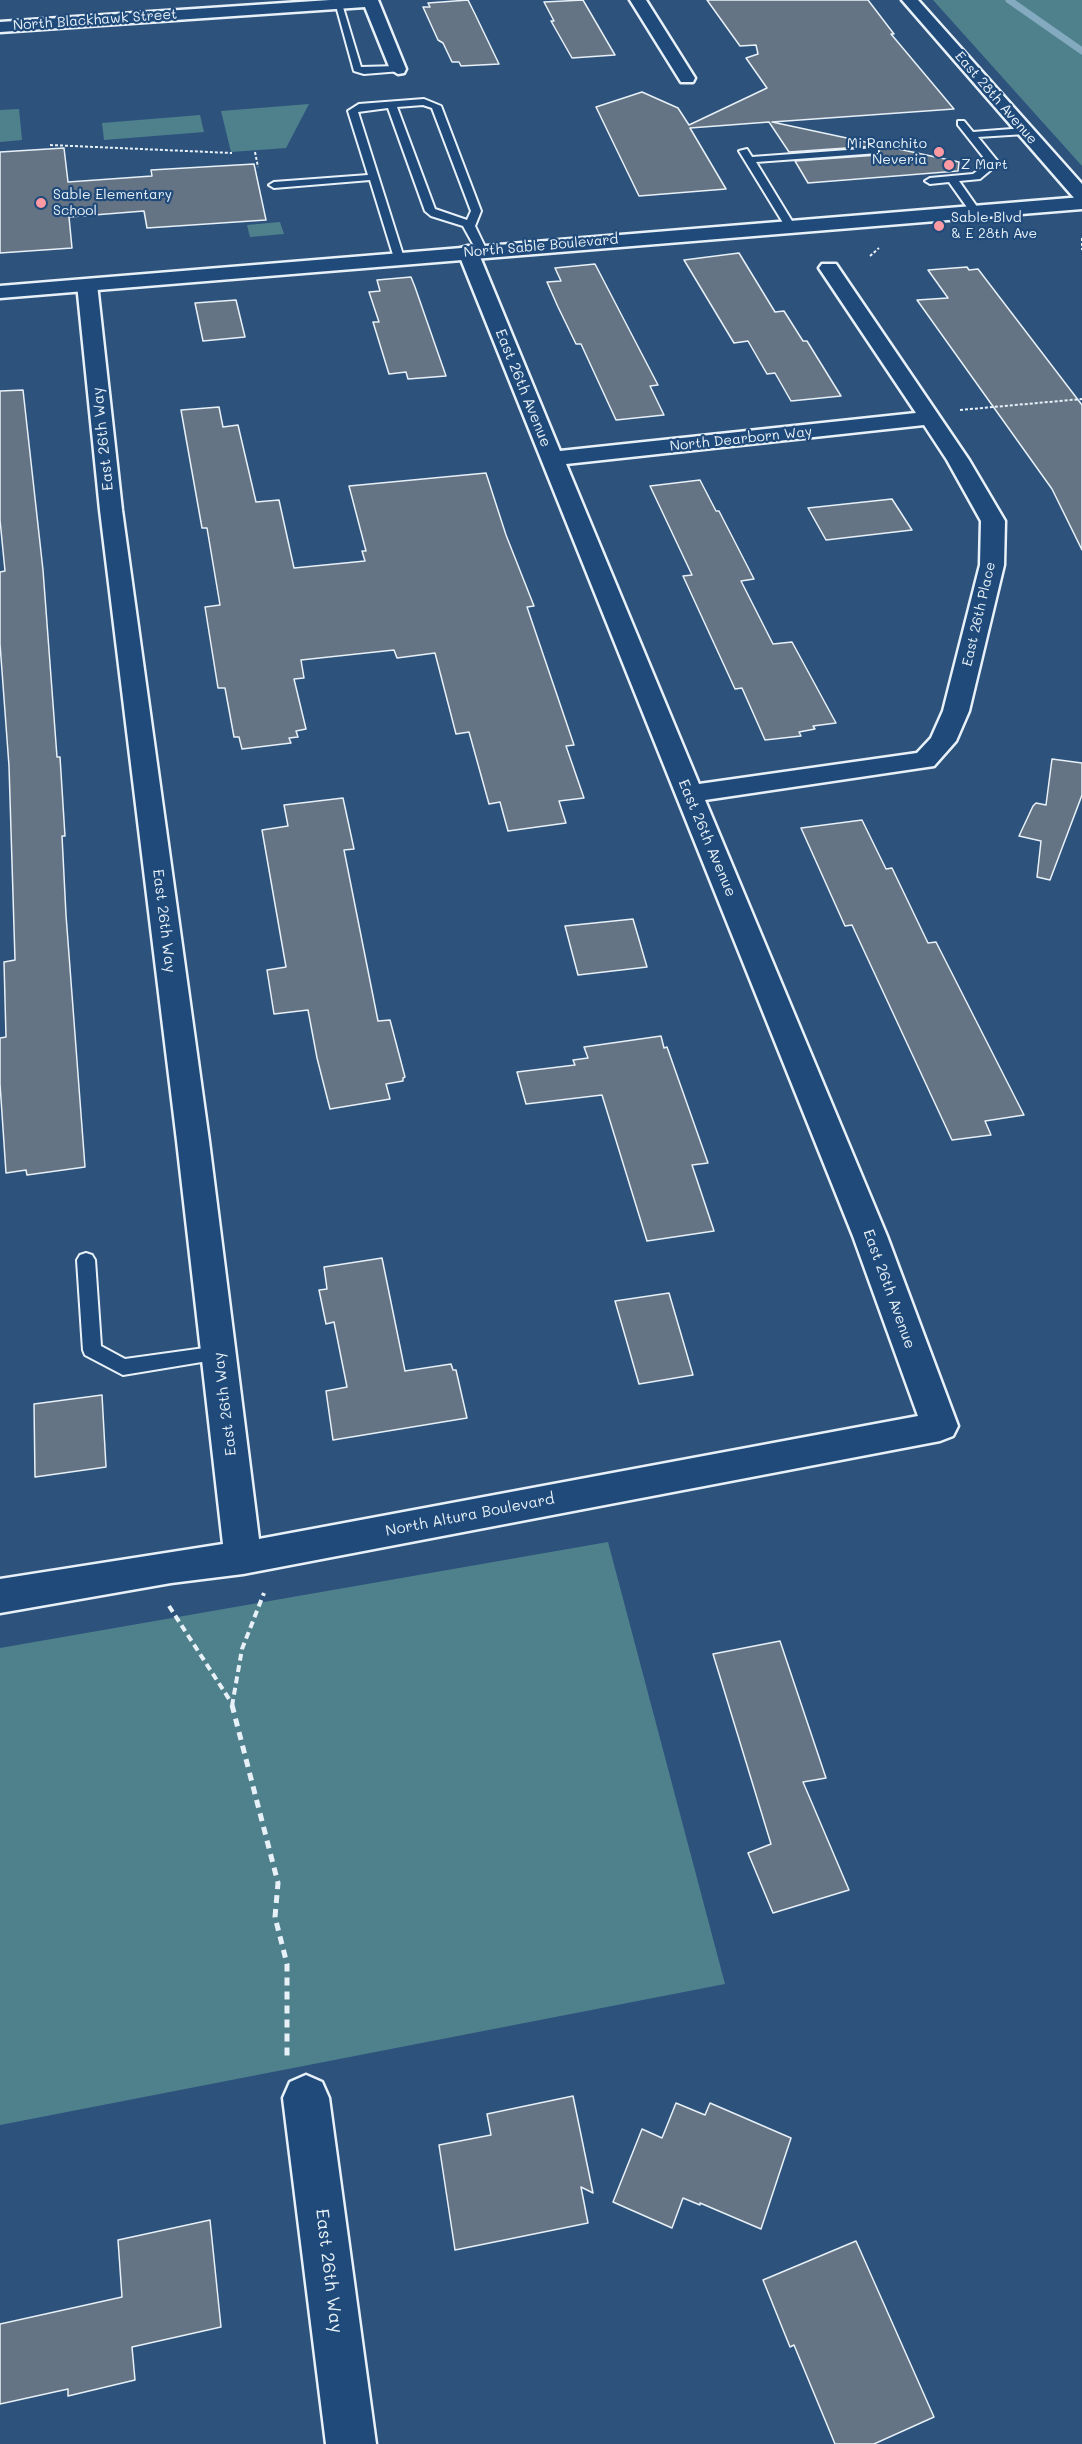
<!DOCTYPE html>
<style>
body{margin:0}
canvas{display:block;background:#2d527c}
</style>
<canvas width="1082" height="2444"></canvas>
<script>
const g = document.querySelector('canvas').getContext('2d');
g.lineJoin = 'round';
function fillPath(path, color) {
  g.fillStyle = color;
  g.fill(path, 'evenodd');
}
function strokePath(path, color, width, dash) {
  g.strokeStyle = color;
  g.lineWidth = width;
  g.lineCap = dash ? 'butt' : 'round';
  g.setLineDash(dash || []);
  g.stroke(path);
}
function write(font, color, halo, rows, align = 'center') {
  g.font = font + ' Mali,sans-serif';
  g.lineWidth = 4.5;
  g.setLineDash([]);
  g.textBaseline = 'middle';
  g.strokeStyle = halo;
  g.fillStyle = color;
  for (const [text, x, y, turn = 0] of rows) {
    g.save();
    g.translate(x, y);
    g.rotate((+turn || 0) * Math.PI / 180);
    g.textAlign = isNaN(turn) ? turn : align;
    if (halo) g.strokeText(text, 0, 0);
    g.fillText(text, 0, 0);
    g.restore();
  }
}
fillPath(new Path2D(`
 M 933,0 L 1082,0 L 1082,166 Z
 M 309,104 L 286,148 L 231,152 L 221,111 Z
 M 19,109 L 22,140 L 0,142 L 0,110 Z
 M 200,115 L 204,132 L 104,140 L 102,123 Z
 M 280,222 L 284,234 L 250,237 L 247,225 Z
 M 608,1542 L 725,1984 L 0,2125 L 0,1648 Z`), '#4f818d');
strokePath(new Path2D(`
 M 1009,0 L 1082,51`), '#84aac0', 7);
const building = new Path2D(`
 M 468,0 L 475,14 L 499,64 L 461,66 L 459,62 L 452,62 L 443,43 L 438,40 L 423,7 L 430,7 L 428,3 Z
 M 583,0 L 615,55 L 572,58 L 551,21 L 554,21 L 544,2 Z
 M 707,0 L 868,0 L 894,34 L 891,34 L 954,109 L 772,122 L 959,162 L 958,171 L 808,183 L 795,161 L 878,155 L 880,148 L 875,146 L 789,152 L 769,122 L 690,128 L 726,189 L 639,196 L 596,107 L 642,92 L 678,108 L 689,125 L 767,88 L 746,58 L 758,54 L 756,45 L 740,46 Z
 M 64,148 L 68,182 L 152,176 L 151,170 L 254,164 L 266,220 L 147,228 L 144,211 L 69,217 L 72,248 L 0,253 L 0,152 Z
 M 739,253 L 775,312 L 784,311 L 803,341 L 807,341 L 841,396 L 791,401 L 775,373 L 767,374 L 748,341 L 734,343 L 684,260 Z
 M 595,264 L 658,385 L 650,386 L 664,415 L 616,420 L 581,344 L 576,344 L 558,307 L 547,282 L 561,281 L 555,268 Z
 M 967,267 L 969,270 L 978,269 L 1082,405 L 1082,550 L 1052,489 L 917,300 L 948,298 L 928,270 Z
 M 411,277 L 415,287 L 446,376 L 408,379 L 406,372 L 389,374 L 373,322 L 379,322 L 369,292 L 380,291 L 377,280 Z
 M 236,300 L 245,337 L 203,341 L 195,303 Z
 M 23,390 L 43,570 L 57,757 L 60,757 L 65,836 L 62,836 L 66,915 L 85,1167 L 27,1175 L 26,1170 L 6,1173 L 0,1084 L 0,1038 L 6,1037 L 4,962 L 15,960 L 9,766 L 0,644 L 0,572 L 5,571 L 0,520 L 0,391 Z
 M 219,407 L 223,427 L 238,425 L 256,502 L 279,500 L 294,568 L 365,561 L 362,551 L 366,551 L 349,486 L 486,473 L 506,535 L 534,606 L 527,607 L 574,745 L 566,746 L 584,798 L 559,801 L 566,823 L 508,831 L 500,802 L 489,804 L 469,732 L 456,734 L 435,653 L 397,658 L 394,650 L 301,660 L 304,678 L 294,679 L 306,729 L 296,731 L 298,737 L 289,738 L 291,743 L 242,749 L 239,737 L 234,737 L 225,688 L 218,688 L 205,607 L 220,605 L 207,528 L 202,528 L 181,410 Z
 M 700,480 L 716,511 L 719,511 L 754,579 L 741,581 L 773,644 L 792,642 L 836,723 L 813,726 L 815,729 L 799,732 L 801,736 L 765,740 L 742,688 L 735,689 L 683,576 L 692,575 L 650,486 Z
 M 892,499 L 912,530 L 826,540 L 808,508 Z
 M 1052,759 L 1082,763 L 1082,795 L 1050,880 L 1037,877 L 1041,841 L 1019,836 L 1033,806 L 1036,803 L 1046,805 Z
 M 343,798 L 354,849 L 344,850 L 378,1021 L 390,1020 L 405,1077 L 403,1078 L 403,1081 L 386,1084 L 390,1099 L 330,1109 L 317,1058 L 308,1010 L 274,1014 L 267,970 L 286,967 L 262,830 L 288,826 L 284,805 Z
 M 862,820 L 886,869 L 892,868 L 928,943 L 936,942 L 1024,1115 L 985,1121 L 991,1135 L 952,1140 L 852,925 L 845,926 L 801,828 Z
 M 633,919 L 647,967 L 578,975 L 565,926 Z
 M 661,1036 L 664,1048 L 667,1047 L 708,1163 L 692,1165 L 714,1231 L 647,1241 L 602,1095 L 526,1104 L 517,1072 L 575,1065 L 573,1060 L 588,1058 L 584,1047 Z
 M 382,1258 L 405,1371 L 451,1364 L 453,1370 L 456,1370 L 467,1418 L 333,1440 L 326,1391 L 347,1387 L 334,1322 L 326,1324 L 319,1290 L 327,1289 L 324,1267 Z
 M 669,1293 L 693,1375 L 639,1384 L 615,1301 Z
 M 102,1395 L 106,1467 L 35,1477 L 34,1404 Z
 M 780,1641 L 826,1778 L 803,1782 L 849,1890 L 773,1913 L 748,1853 L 771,1844 L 713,1654 Z
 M 573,2096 L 593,2193 L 581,2187 L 588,2223 L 455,2250 L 439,2145 L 491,2135 L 487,2114 Z
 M 676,2103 L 705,2115 L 710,2103 L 791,2138 L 761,2229 L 700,2203 L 700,2205 L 683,2198 L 672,2228 L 613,2202 L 642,2129 L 662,2138 Z
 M 210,2220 L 221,2327 L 132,2347 L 135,2380 L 68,2396 L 68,2389 L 0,2404 L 0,2324 L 122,2297 L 118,2240 Z
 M 856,2241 L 934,2417 L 874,2444 L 835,2444 L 794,2345 L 790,2347 L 763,2280 Z`);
fillPath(building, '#657485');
strokePath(building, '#e8f1f8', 1.5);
const service = new Path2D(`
 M 335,2 L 342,4 L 361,67 L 398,66 L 401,67 L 401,71 L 364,74 L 354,71 Z
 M 424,99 L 441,106 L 481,211 L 475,226 L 487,251 L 486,253 L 478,253 L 463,226 L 431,216 L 425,211 L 388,108 L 358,112 L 404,258 L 403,260 L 394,258 L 370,180 L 274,188 L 269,185 L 274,182 L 368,175 L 348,111 L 359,104 ZM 423,105 L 432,108 L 471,211 L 467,220 L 435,209 L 397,107 Z
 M 958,121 L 964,121 L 973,132 L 1025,128 L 1030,131 L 1025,134 L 978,137 L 999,163 L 980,179 L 959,181 L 980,211 L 975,214 L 971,213 L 949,182 L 930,184 L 925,181 L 930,178 L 973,174 L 988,163 L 958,125 Z
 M 875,148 L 878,149 L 878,153 L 756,162 L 795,226 L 790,229 L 785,226 L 739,151 L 747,149 L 752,157 Z
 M 86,1253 L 92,1255 L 95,1260 L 101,1346 L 125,1359 L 219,1346 L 226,1348 L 229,1353 L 226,1358 L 123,1375 L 85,1355 L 83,1350 L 77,1260 L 80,1255 Z`);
const minor = new Path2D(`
 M 330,0 L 378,0 L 406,69 L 404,73 L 398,74 L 390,69 L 365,7 L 0,32 L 0,22 Z
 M 630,0 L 646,0 L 695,78 L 693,82 L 681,82 Z
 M 902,0 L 918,0 L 1082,184 L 1082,201 L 1075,199 Z
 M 468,246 L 475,248 L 478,252 L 560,451 L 916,413 L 819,268 L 822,264 L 836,264 L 969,460 L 1005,521 L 1004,565 L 969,711 L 956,741 L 934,766 L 705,800 L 887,1236 L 958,1426 L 953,1436 L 940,1441 L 243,1574 L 171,1583 L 0,1613 L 0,1579 L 223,1544 L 177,1141 L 100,510 L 77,284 L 80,280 L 94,280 L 97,284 L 122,510 L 209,1141 L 259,1539 L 918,1416 L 853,1236 L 458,252 L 461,248 ZM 924,425 L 947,460 L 981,521 L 980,565 L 943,711 L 931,738 L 917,753 L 699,784 L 566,464 Z
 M 306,2075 L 322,2082 L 329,2098 L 376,2444 L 326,2444 L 283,2098 L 290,2082 Z`);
const tertiary = new Path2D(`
 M 1082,197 L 1082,209 L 0,298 L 0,286 Z`);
strokePath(service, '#e8f1f8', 4);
strokePath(minor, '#e8f1f8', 5);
strokePath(tertiary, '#e8f1f8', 5);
strokePath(new Path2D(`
 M 50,145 L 232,153
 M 255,152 L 258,167
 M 1082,238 L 1082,250
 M 870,256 L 879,248
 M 960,410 L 1082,399`), '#e8f1f8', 2, [3, 2]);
strokePath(new Path2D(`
 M 169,1606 L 231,1702
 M 232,1706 L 242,1649 L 264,1593`), '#e8f1f8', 4, [7, 4.5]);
strokePath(new Path2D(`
 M 232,1705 L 278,1883 L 275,1917 L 287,1964 L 287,2059`), '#e8f1f8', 5, [8, 6]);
fillPath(service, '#1f4a7a');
fillPath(minor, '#1f4a7a');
fillPath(tertiary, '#1f4a7a');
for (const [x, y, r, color] of [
 [939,152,6,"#ff9aa2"],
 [949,165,6,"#ff9aa2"],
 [41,203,6,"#ff9aa2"],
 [939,226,6,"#ff9aa2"]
]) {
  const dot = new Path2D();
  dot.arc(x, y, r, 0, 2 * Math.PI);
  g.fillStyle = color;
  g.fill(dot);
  strokePath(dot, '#1f4a7a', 2);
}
write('14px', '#e8f1f8', '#1f4a7a', [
 ["North Blackhawk Street",95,20,-4],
 ["East 28th Avenue",996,98,49],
 ["North Sable Boulevard",541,246,-5],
 ["North Dearborn Way",741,439,-6],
 ["East 26th Place",979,614,-77]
]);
write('14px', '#e8f1f8', '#1f4a7a', [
 ["Mi Ranchito",927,144,"right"],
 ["Neveria",927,160,"right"],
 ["Z Mart",961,165],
 ["Sable Elementary",53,195],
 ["School",53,211],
 ["Sable Blvd",951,218],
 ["& E 28th Ave",951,234]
], 'left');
write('15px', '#e8f1f8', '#1f4a7a', [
 ["East 26th Avenue",523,388,68],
 ["East 26th Way",103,439,-96],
 ["East 26th Avenue",707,838,67],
 ["East 26th Way",164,921,83],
 ["East 26th Avenue",889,1289,70],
 ["East 26th Way",225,1404,-97],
 ["North Altura Boulevard",470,1515,-11]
]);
write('18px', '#e8f1f8', '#1f4a7a', [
 ["East 26th Way",329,2271,83]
]);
</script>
